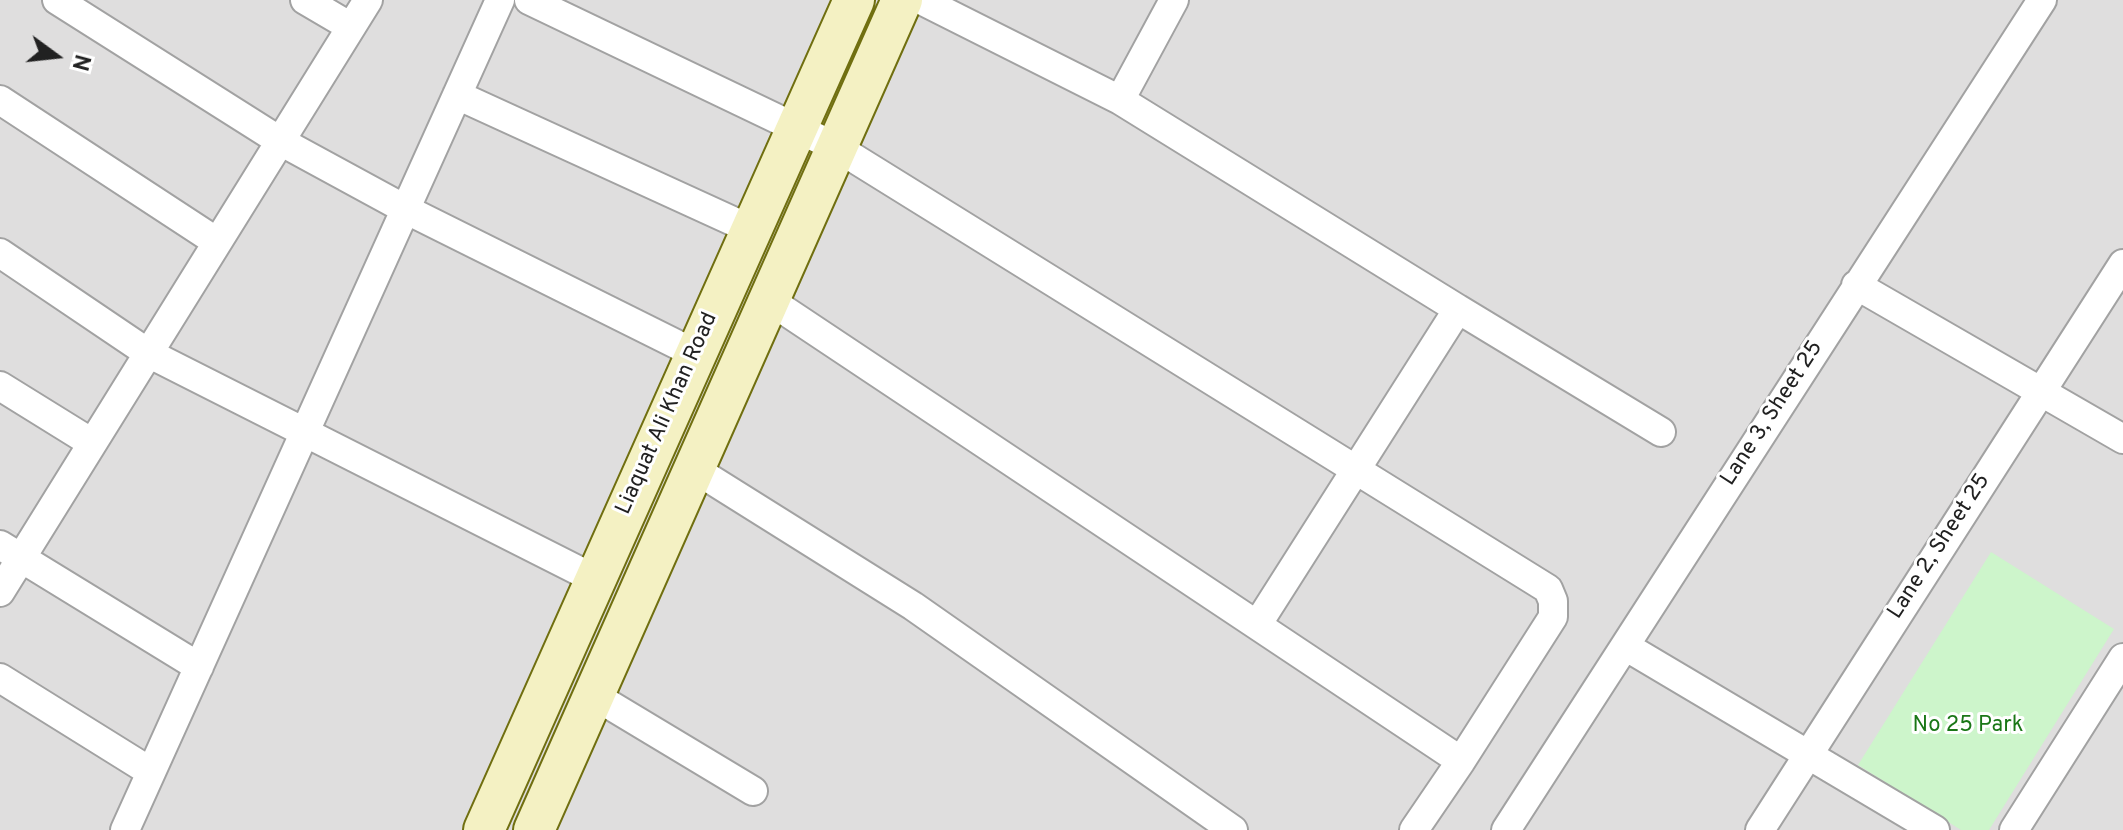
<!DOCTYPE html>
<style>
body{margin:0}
#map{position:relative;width:2123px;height:830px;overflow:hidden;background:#f0ede9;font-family:Overpass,sans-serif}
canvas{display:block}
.north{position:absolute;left:16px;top:16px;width:80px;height:80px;-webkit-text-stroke:6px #fff;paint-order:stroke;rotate:105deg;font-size:22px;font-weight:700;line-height:32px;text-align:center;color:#212121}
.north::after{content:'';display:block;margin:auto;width:28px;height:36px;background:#212121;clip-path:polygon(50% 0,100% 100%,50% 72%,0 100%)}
</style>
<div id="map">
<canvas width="2123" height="830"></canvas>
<div class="north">N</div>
</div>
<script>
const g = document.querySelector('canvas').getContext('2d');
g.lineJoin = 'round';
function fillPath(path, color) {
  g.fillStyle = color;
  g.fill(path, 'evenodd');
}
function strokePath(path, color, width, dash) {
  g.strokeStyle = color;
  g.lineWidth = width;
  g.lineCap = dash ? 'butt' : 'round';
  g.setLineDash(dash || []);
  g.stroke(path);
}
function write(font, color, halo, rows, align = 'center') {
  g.font = font + ' Overpass,sans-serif';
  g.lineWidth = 6;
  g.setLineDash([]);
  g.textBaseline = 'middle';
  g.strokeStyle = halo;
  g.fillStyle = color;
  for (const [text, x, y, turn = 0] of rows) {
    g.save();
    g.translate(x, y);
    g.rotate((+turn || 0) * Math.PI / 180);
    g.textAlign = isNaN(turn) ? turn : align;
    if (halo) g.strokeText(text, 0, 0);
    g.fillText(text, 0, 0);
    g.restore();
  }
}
fillPath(new Path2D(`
 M 0,0 L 2123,0 L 2123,830 L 0,830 Z`), '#dfdede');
fillPath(new Path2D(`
 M 1991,552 L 2114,629 L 1989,830 L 1961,830 L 1858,765 Z`), '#cdf5cb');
const minor = new Path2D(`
 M 57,0 L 280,141 L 405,209 L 694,353
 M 305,0 L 351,27
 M 529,0 L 836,147 L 1548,589 L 1553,601 L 1553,617 L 1461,761
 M 921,0 L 1120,100 L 1458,309 L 1257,625
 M 457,95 L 750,229
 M 0,100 L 217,242
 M 1120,100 L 1174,0
 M 0,253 L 148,353 L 595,579
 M 1856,285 L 2123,439
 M 769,300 L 1461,761 L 1414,830
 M 1458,309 L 1661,432
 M 0,386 L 92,443
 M 696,470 L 913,606 L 1233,830
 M 0,545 L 199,667
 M 0,592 L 368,0
 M 1625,646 L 1935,830
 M 0,678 L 151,772
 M 595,696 L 753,791
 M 125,830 L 500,0
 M 1506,830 L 2042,0
 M 1760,830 L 2123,264
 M 2014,830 L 2123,658`);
const secondary = new Path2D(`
 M 484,830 L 854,0
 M 534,830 L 902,0`);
strokePath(minor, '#a2a2a2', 32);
strokePath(secondary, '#706f10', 44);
strokePath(minor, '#fff', 28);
strokePath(secondary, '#f4f1c3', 40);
write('22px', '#212121', '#fff', [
 ["Liaquat Ali Khan Road",668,414,-66],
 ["Lane 3, Sheet 25",1773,414,-57],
 ["Lane 2, Sheet 25",1940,547,-57]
]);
write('22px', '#1a7717', '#fff', [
 ["No 25 Park",1968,727]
]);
</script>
